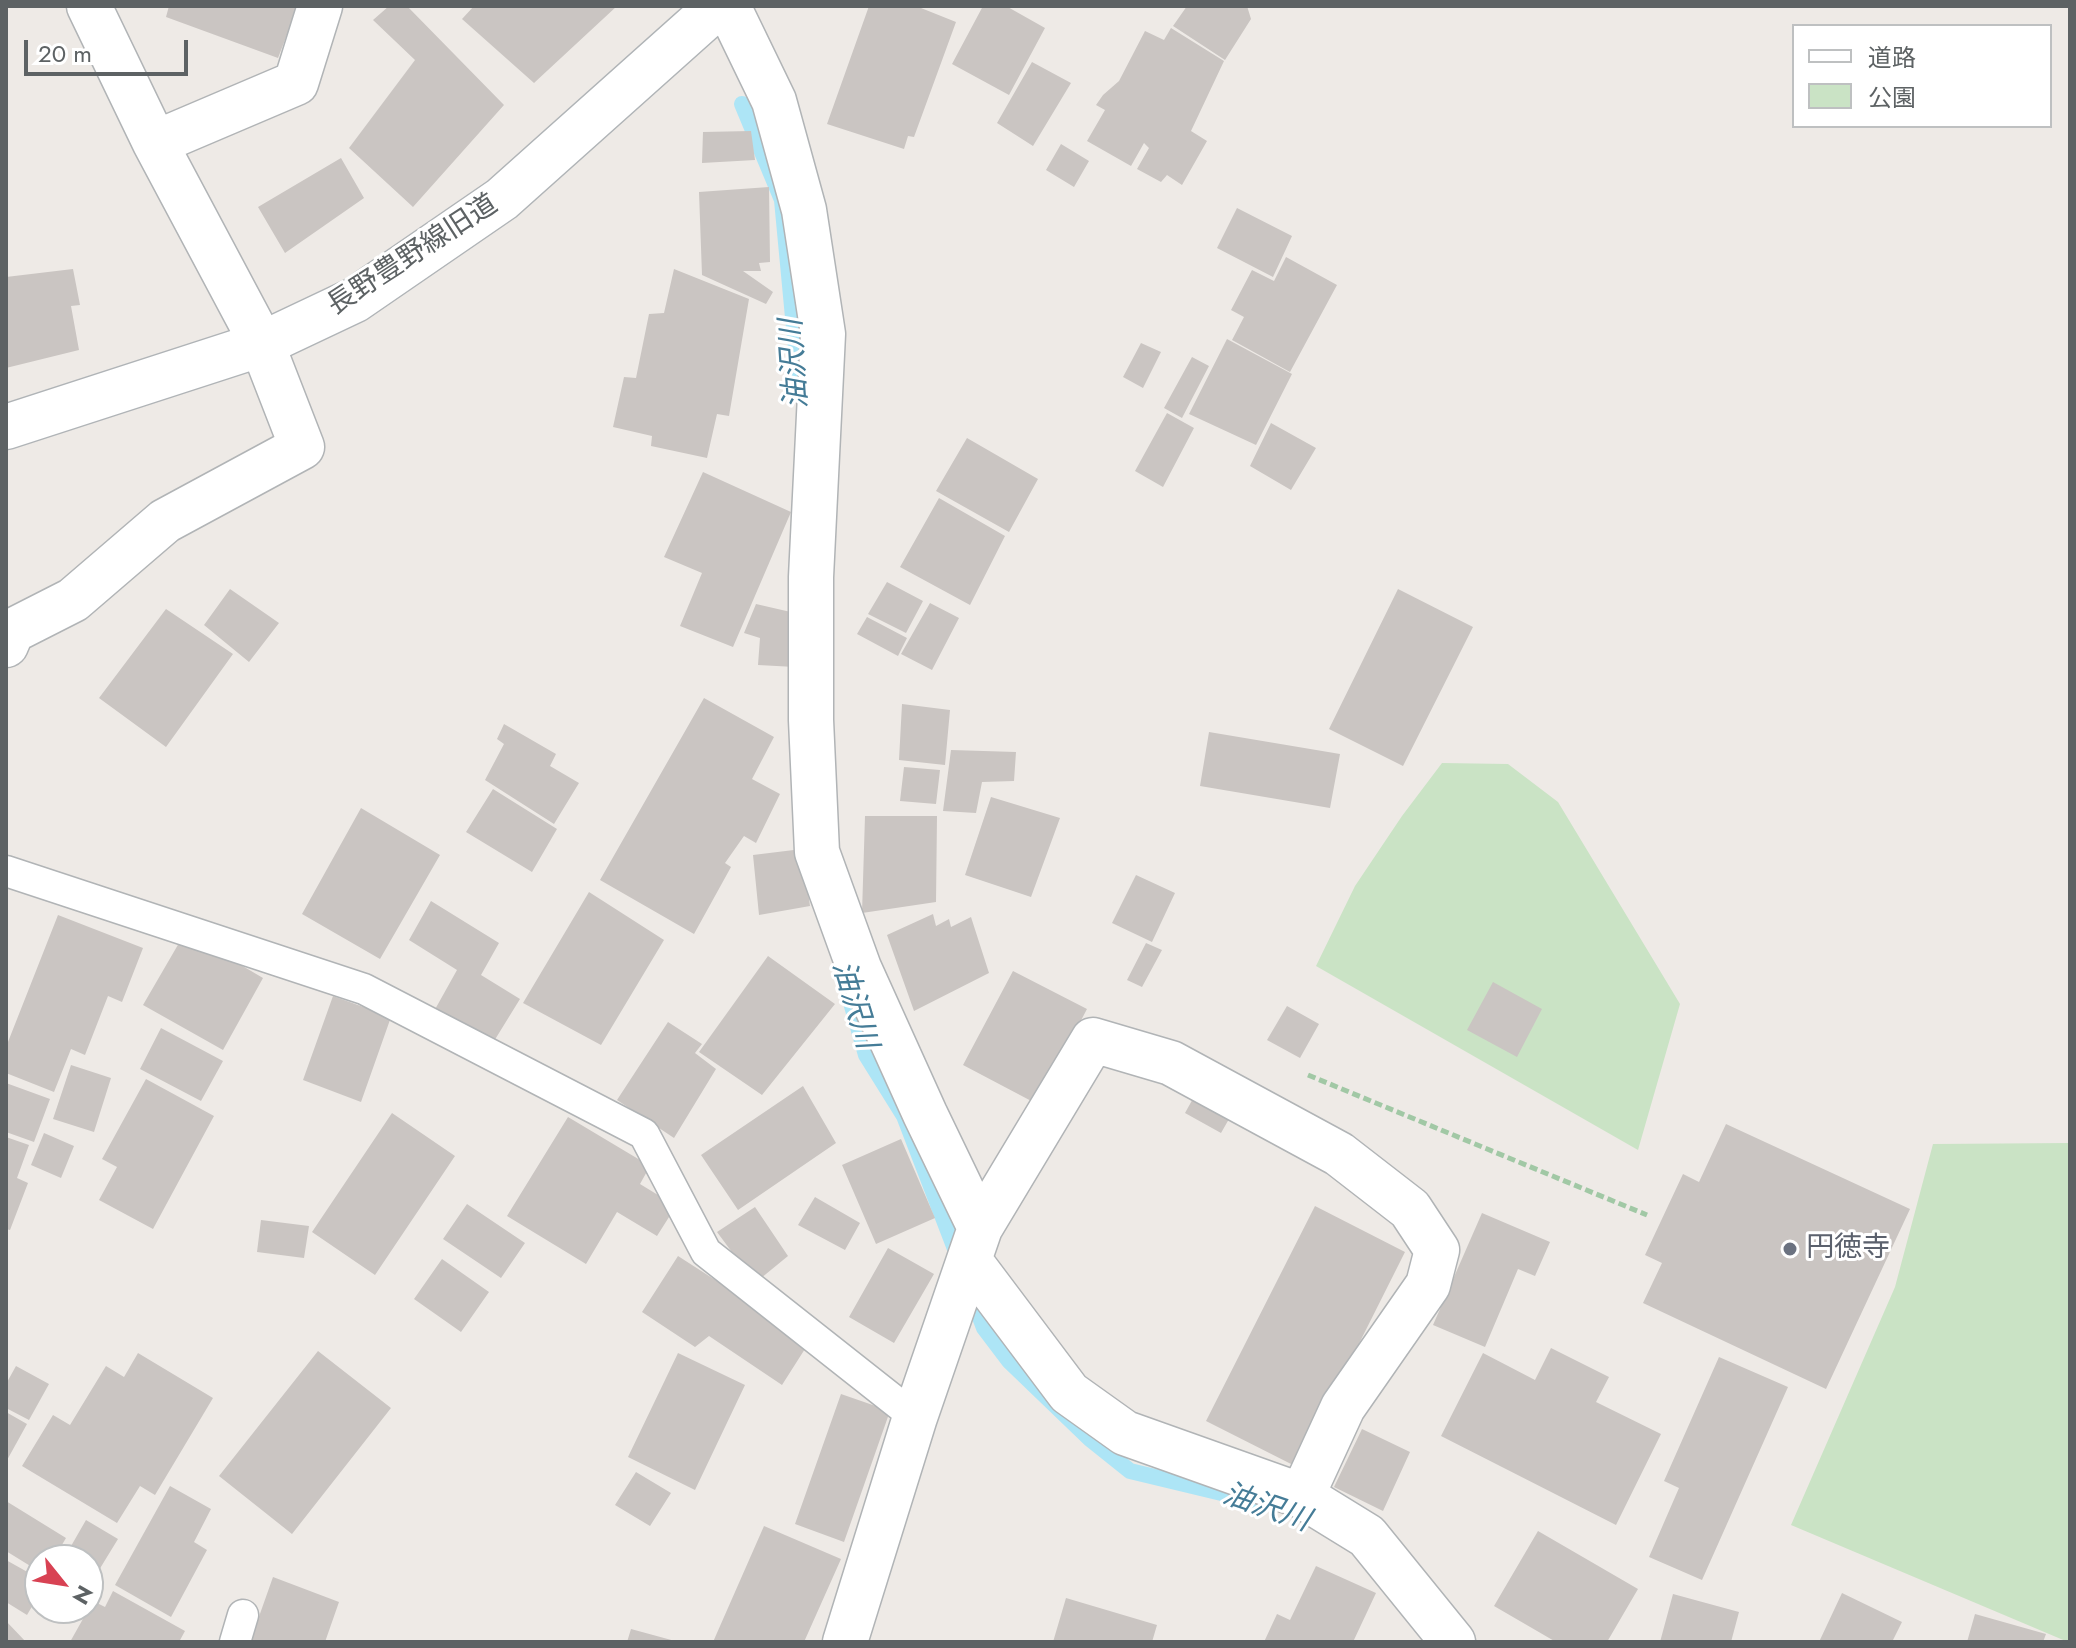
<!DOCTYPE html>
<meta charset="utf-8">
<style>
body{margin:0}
#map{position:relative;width:2076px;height:1648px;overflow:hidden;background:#eeeae6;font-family:Jost,"Noto Sans JP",sans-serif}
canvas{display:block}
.frame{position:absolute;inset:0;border:8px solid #5d6264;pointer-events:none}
.legend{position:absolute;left:1792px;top:24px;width:260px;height:104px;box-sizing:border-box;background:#fff;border:2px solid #bec0c1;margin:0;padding:10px 14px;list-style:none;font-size:24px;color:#5d6264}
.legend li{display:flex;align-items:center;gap:16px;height:40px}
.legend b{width:40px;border:2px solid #bec0c1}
.north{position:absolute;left:24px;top:1544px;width:80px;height:80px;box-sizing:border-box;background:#fff;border:2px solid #bec0c1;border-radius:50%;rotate:120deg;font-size:22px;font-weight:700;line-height:32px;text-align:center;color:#5d6264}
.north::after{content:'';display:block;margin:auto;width:28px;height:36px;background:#d84253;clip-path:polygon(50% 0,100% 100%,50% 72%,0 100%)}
.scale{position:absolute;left:24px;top:40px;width:164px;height:36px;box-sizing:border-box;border:4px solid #5d6264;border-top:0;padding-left:10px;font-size:24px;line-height:28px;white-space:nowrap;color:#5d6264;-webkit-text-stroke:6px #fff;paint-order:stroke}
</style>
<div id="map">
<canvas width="2076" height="1648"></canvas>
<div class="frame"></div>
<ul class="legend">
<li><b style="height:10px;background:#fff"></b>道路</li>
<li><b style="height:22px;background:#cae3c5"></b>公園</li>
</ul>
<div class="north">N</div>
<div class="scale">20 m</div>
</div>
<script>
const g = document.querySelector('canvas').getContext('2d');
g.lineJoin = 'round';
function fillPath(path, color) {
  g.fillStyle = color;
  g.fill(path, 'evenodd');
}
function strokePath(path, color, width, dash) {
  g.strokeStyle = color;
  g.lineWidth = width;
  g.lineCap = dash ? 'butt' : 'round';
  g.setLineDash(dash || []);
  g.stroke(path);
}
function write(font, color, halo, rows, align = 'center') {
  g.font = font + ' Jost,"Noto Sans JP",sans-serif';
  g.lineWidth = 6;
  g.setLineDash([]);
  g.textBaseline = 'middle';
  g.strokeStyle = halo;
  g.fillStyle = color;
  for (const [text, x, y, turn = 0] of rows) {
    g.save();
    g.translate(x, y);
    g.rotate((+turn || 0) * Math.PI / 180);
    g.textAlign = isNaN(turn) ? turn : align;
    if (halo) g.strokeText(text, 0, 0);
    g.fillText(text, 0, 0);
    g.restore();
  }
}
fillPath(new Path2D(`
 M 1442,763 L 1508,764 L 1558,802 L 1680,1004 L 1638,1150 L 1316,966 L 1355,886 L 1402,816 Z
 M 2070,1143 L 2070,1642 L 2068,1642 L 1791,1525 L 1895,1287 L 1933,1144 Z`), '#cae3c5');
strokePath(new Path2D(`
 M 742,104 L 782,200 L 800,392
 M 846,985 L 866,1055 L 904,1116 L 960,1262
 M 969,1288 L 984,1328 L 1009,1361 L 1090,1439 L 1130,1471 L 1259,1502`), '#ade5f6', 16);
fillPath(new Path2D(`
 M 169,6 L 298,6 L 278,58 L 166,17 Z
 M 389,6 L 407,6 L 504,105 L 413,207 L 349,148 L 415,60 L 373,20 Z
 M 474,6 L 617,6 L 534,83 L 462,19 Z
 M 869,6 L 916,6 L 956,22 L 914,137 L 908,136 L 904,149 L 827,124 Z
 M 983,6 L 1006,6 L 1045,28 L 1009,95 L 952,64 Z
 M 1187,6 L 1247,6 L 1251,19 L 1225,60 L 1173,26 Z
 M 1171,28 L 1224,61 L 1191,131 L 1207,141 L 1182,185 L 1167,175 L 1161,182 L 1137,169 L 1149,148 L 1144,143 L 1131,166 L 1087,141 L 1105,110 L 1096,105 L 1103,95 L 1119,81 L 1145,31 L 1164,40 Z
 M 1032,62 L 1071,83 L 1033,146 L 997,123 Z
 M 751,131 L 755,160 L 702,163 L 703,132 Z
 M 1061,144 L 1089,161 L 1074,187 L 1046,170 Z
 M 341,158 L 364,198 L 285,253 L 258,207 Z
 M 769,187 L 770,262 L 759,263 L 761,271 L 743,271 L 773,292 L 766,304 L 702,275 L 699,192 Z
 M 1237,208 L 1292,236 L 1273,277 L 1217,248 Z
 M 1286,257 L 1337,285 L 1290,372 L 1232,340 L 1244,317 L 1231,310 L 1252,270 L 1274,281 Z
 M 73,269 L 80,305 L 71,306 L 79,350 L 6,368 L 6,277 Z
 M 674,269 L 749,299 L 729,416 L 717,414 L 707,458 L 651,446 L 652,436 L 613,427 L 624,377 L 636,378 L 649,314 L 664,313 Z
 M 1227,339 L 1292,374 L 1256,445 L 1189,414 Z
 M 1141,343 L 1161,352 L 1143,388 L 1123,377 Z
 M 1192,357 L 1209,366 L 1182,418 L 1164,408 Z
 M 1167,413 L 1194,428 L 1163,487 L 1135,471 Z
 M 1271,423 L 1316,448 L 1291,490 L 1250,466 Z
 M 967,438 L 1038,479 L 1009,532 L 936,491 Z
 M 703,472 L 791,512 L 733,647 L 680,626 L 702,573 L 664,557 Z
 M 939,498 L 1005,536 L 970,605 L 900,567 Z
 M 887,582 L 923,601 L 906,633 L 868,614 Z
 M 230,589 L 279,623 L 249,662 L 204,625 Z
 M 1398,589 L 1473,627 L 1403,766 L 1329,729 Z
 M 930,603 L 959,618 L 932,670 L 901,654 Z
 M 756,604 L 795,613 L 795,667 L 758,665 L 760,638 L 744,633 Z
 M 166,609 L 233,654 L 166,747 L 99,698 Z
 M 867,617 L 907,638 L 898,656 L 857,634 Z
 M 704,698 L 774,737 L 752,779 L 780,794 L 756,843 L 744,836 L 725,863 L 731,867 L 694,934 L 600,880 Z
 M 902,704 L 950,710 L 945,765 L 899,760 Z
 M 504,724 L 556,754 L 550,766 L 579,783 L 554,824 L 485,780 L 504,744 L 497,739 Z
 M 1209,732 L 1340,754 L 1330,808 L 1200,786 Z
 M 951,750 L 1016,752 L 1014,781 L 982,782 L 976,813 L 943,811 Z
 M 904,767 L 940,770 L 936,804 L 900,801 Z
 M 493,789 L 557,829 L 532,872 L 466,832 Z
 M 991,797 L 1060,818 L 1031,897 L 965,875 Z
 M 361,808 L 440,855 L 380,959 L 302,914 Z
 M 865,816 L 937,816 L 936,902 L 862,913 Z
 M 802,849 L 810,906 L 759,915 L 753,855 Z
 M 1136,875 L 1175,893 L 1152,942 L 1112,923 Z
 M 589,892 L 664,940 L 601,1045 L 523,1003 Z
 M 431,901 L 499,943 L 481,975 L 520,999 L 491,1046 L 433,1013 L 457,970 L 409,940 Z
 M 933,914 L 936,926 L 949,919 L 951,927 L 971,917 L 989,973 L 914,1011 L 887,935 Z
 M 58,915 L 143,948 L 122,1002 L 108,996 L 85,1055 L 71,1049 L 54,1092 L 6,1073 L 6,1047 Z
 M 179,943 L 217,951 L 263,978 L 223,1050 L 143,1005 Z
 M 1146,943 L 1162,950 L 1142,987 L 1127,980 Z
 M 768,956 L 835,1004 L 762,1095 L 699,1052 Z
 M 1013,971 L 1087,1009 L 1037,1104 L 963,1065 Z
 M 1493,982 L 1542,1009 L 1517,1057 L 1467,1030 Z
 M 333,996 L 391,1017 L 361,1102 L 303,1080 Z
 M 1287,1006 L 1319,1024 L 1300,1058 L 1267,1040 Z
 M 668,1022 L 702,1044 L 695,1053 L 716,1069 L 674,1138 L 617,1100 Z
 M 161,1028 L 223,1061 L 201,1101 L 140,1069 Z
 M 71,1065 L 111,1078 L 94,1132 L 53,1119 Z
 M 146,1079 L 214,1116 L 153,1229 L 99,1200 L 117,1167 L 102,1159 Z
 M 6,1083 L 50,1099 L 34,1142 L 6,1132 Z
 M 803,1086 L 836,1143 L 738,1210 L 701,1155 Z
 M 1200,1086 L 1237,1105 L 1221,1133 L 1185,1113 Z
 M 392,1113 L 455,1156 L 375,1275 L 312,1232 Z
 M 568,1117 L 650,1166 L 640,1184 L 676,1206 L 657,1236 L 617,1212 L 586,1264 L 507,1216 Z
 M 1726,1124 L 1910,1209 L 1826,1389 L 1643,1303 L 1662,1263 L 1645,1255 L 1683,1174 L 1699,1182 Z
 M 44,1133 L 74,1146 L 61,1178 L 31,1165 Z
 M 6,1137 L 29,1145 L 17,1178 L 28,1183 L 10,1230 L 6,1229 Z
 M 901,1139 L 935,1218 L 876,1244 L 842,1165 Z
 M 815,1197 L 860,1223 L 845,1250 L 798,1225 Z
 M 467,1204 L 525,1243 L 501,1278 L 443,1239 Z
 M 1315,1206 L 1405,1252 L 1297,1467 L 1206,1421 Z
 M 755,1207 L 788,1256 L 755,1283 L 717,1232 Z
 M 1482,1213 L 1550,1242 L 1535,1276 L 1518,1269 L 1485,1347 L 1433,1325 Z
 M 261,1220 L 309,1226 L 304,1258 L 257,1252 Z
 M 888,1248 L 934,1274 L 894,1343 L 849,1317 Z
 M 678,1256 L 810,1341 L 782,1385 L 709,1336 L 695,1347 L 642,1312 Z
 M 442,1259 L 489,1292 L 461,1332 L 414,1299 Z
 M 1551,1348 L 1609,1377 L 1596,1402 L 1661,1434 L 1616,1525 L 1441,1436 L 1483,1353 L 1535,1380 Z
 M 318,1351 L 391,1408 L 292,1534 L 219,1476 Z
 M 138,1353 L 213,1398 L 155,1495 L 140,1486 L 117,1523 L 22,1466 L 53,1415 L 70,1425 L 106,1366 L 124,1377 Z
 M 678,1353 L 745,1385 L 695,1490 L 628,1457 Z
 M 1719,1357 L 1788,1387 L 1702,1580 L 1649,1557 L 1679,1488 L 1664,1481 Z
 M 16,1366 L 49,1384 L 29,1420 L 6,1408 L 6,1384 Z
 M 841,1394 L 890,1411 L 844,1542 L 795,1524 Z
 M 6,1412 L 27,1424 L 6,1462 Z
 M 1362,1429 L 1410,1452 L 1383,1511 L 1334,1487 Z
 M 636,1472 L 671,1493 L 650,1526 L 615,1505 Z
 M 170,1486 L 211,1509 L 194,1542 L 207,1550 L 171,1617 L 115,1585 Z
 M 6,1501 L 66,1538 L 53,1560 L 40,1560 L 40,1572 L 6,1551 Z
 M 86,1520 L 118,1539 L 88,1588 L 88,1560 L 63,1560 Z
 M 764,1526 L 841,1559 L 804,1642 L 713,1642 Z
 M 1538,1531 L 1638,1589 L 1607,1642 L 1556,1642 L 1494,1606 Z
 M 6,1560 L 40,1579 L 40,1593 L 27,1615 L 6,1602 Z
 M 1316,1566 L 1376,1593 L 1353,1642 L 1264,1642 L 1277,1614 L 1290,1620 Z
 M 273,1577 L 339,1602 L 325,1642 L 250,1642 Z
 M 113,1591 L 185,1631 L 179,1642 L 70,1642 L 93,1601 L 105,1607 Z
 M 1842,1593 L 1902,1622 L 1892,1642 L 1819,1642 Z
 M 1673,1594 L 1739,1612 L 1731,1642 L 1660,1642 Z
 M 1066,1598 L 1157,1625 L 1152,1642 L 1053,1642 Z
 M 1975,1614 L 2046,1634 L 2043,1642 L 1967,1642 Z
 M 6,1621 L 26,1642 L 6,1642 Z
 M 631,1629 L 675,1641 L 675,1642 L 627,1642 Z`), '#cac5c2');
const lane = new Path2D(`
 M 6,871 L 364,989 L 644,1134 L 706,1252 L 915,1417
 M 235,1642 L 243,1615`);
const street = new Path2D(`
 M 89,6 L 155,143
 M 728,6 L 774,101 L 804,210 L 823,334 L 811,577 L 811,720 L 817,852 L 859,968 L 925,1114 L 980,1228 L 915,1417 L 845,1642
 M 6,645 L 12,631 L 73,600 L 165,521 L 302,447 L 262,344 L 155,143 L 296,83 L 320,6
 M 980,1228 L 1093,1040 L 1171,1063 L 1339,1154 L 1410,1209 L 1437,1250 L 1428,1285 L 1343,1407 L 1302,1496
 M 969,1260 L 1069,1393 L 1125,1433 L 1302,1496 L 1367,1536 L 1453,1642`);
const secondary = new Path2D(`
 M 6,427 L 262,344 L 355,300 L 502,199 L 718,6`);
strokePath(lane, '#b1b4b6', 33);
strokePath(street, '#b1b4b6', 47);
strokePath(secondary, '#b0b4b7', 47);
strokePath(new Path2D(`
 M 1308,1075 L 1647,1215`), '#a1c8a5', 5, [8, 4]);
strokePath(lane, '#fff', 30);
strokePath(street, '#fff', 44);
strokePath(secondary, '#fff', 44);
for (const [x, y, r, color] of [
 [1790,1249,8,"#6b7280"]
]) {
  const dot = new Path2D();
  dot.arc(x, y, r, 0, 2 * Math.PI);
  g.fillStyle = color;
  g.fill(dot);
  strokePath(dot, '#fff', 3);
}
write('28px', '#5d6264', '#fff', [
 ["長野豊野線旧道",413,256,-33]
]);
write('28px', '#5b616d', '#fff', [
 ["円徳寺",1806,1249]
], 'left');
write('italic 30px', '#457c97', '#fff', [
 ["油沢川",796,364,-94],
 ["油沢川",853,1005,73],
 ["油沢川",1266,1509,19]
]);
</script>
